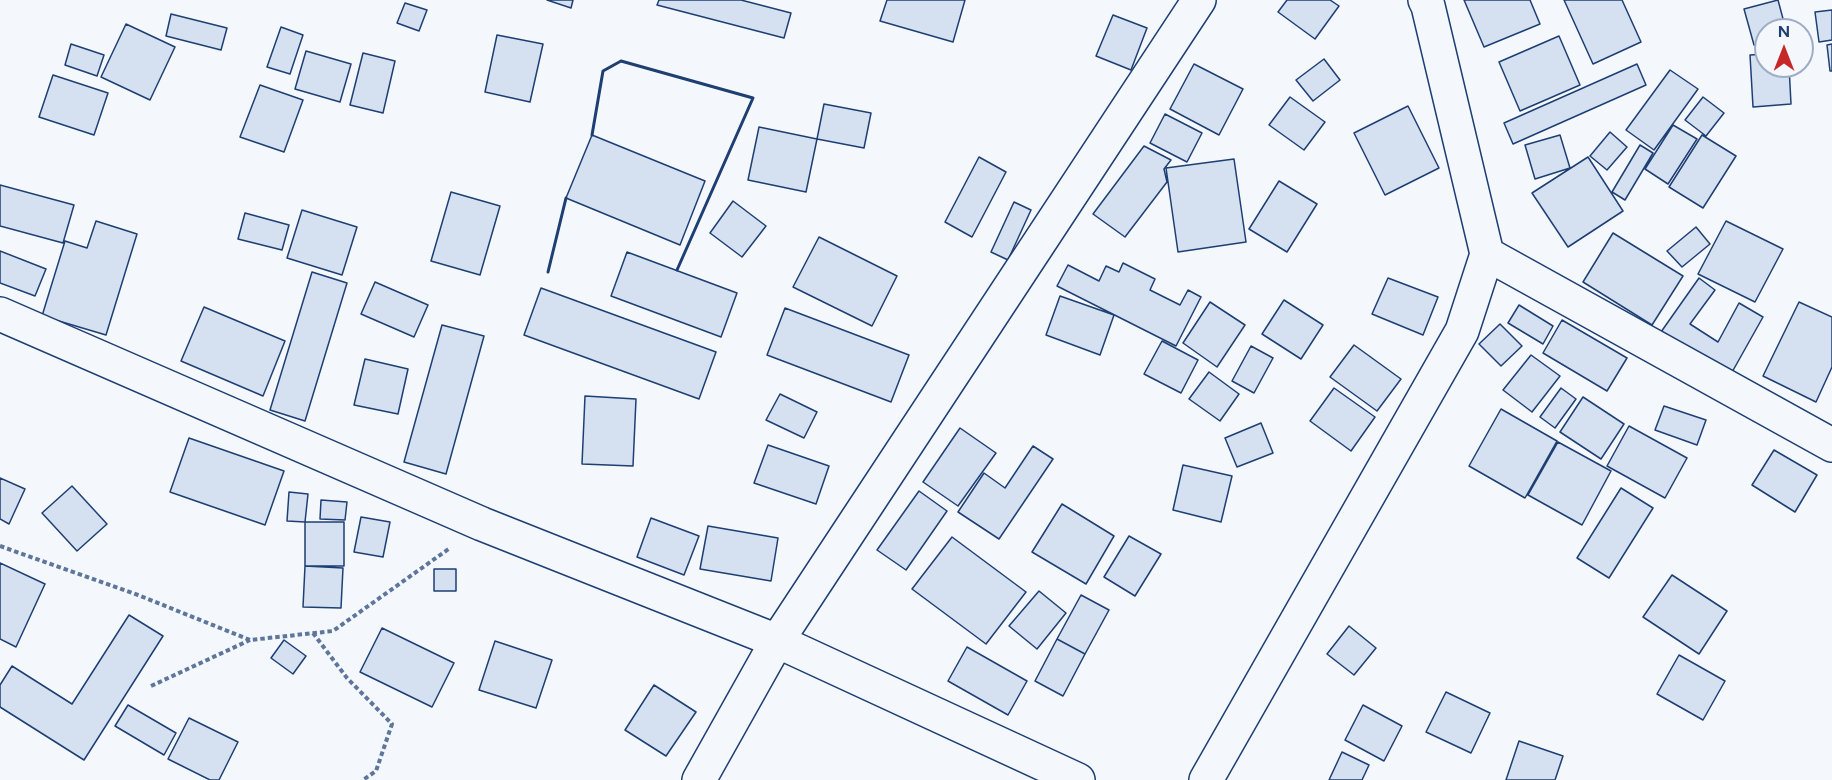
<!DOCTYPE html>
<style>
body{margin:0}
#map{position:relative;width:1832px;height:780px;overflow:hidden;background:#f4f7fb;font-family:Figtree,sans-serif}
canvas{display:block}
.north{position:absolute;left:1754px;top:18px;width:60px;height:60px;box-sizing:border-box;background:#f4f7fb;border:2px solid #9eadc5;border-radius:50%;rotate:0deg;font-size:16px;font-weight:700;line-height:24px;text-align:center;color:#1d3f73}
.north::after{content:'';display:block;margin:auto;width:21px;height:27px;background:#c62828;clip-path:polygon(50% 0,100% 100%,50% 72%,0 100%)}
</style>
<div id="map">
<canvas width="1832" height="780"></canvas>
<div class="north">N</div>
</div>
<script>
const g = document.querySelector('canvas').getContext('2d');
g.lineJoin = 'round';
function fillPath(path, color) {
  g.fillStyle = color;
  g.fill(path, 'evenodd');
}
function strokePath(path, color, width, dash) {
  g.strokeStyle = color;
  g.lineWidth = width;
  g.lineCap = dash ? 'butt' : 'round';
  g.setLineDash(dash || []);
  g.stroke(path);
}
const building = new Path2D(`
 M 547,0 L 573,0 L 571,8 Z
 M 659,0 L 741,0 L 791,13 L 784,38 L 657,5 Z
 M 887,0 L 965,0 L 953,42 L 880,21 Z
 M 1287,0 L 1330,0 L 1339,6 L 1315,39 L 1278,12 Z
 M 1464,0 L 1530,0 L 1540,24 L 1484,47 Z
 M 1564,0 L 1622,0 L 1641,42 L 1593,64 Z
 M 1778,0 L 1786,30 L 1766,30 L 1766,42 L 1754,45 L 1744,9 Z
 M 405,3 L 427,10 L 419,31 L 397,23 Z
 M 1832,10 L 1832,40 L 1819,42 L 1815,12 Z
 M 171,14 L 227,28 L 221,50 L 166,36 Z
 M 1113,15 L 1147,28 L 1131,70 L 1096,56 Z
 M 126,24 L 175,47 L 150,100 L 101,77 Z
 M 281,27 L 303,35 L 290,74 L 267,67 Z
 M 497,35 L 543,44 L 530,102 L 485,92 Z
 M 1559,36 L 1580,85 L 1520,111 L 1499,62 Z
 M 71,44 L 104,55 L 97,76 L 65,65 Z
 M 1832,44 L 1832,71 L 1830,71 L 1827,45 Z
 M 306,51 L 351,64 L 340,102 L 295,89 Z
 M 363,53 L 395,61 L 383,113 L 350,105 Z
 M 1766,54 L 1766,66 L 1789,66 L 1791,104 L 1753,107 L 1750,55 Z
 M 1324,59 L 1340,80 L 1313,101 L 1296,80 Z
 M 1194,64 L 1243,89 L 1219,135 L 1170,109 Z
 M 1637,64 L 1646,85 L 1513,144 L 1504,123 Z
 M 1670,70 L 1698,89 L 1654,150 L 1626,130 Z
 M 53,75 L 108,93 L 94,135 L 39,117 Z
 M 260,85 L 303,100 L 284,152 L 240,137 Z
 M 1290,97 L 1325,122 L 1304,150 L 1269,125 Z
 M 1703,97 L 1724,113 L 1706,136 L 1685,120 Z
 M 824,104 L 871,113 L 864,148 L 817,139 Z
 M 1408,106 L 1439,168 L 1385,195 L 1354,133 Z
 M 1165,114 L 1202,133 L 1187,162 L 1150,143 Z
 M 1673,125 L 1697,139 L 1668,184 L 1645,169 Z
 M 759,127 L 817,139 L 806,192 L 748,180 Z
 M 1610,132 L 1627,147 L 1607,170 L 1590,156 Z
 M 592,135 L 705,181 L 680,245 L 566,198 Z
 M 1560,135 L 1570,168 L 1535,179 L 1525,145 Z
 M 1702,135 L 1736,156 L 1703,208 L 1669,187 Z
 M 1640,145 L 1653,153 L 1625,200 L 1612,192 Z
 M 1144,146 L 1171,160 L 1164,169 L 1167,182 L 1125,237 L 1093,214 Z
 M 979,157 L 1006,172 L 972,237 L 945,222 Z
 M 1588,157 L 1623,211 L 1568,247 L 1532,193 Z
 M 1234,159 L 1246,242 L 1178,252 L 1166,168 Z
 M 1279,181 L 1317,204 L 1287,252 L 1249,229 Z
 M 0,185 L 74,205 L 63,243 L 0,226 Z
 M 451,192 L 500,206 L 480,275 L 431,261 Z
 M 733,201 L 766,226 L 742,257 L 710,233 Z
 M 1014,202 L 1031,210 L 1008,260 L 991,252 Z
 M 302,210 L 357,227 L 342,275 L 287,258 Z
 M 245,213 L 289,225 L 282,250 L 238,239 Z
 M 96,221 L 137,234 L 106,335 L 42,316 L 65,241 L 87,248 Z
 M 1726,221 L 1783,249 L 1755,302 L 1698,274 Z
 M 1696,227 L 1710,244 L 1682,267 L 1667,251 Z
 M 1613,233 L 1683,276 L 1652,325 L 1583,282 Z
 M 819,237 L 897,276 L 872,326 L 793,287 Z
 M 0,251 L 46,269 L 35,296 L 0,283 Z
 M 627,252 L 737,293 L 721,337 L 611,296 Z
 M 1123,263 L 1155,279 L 1150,290 L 1180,305 L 1188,290 L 1201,297 L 1176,346 L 1057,286 L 1068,265 L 1099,281 L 1106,266 L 1119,272 Z
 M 312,272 L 347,283 L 305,421 L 270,410 Z
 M 1388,278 L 1438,297 L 1423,335 L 1372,314 Z
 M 1699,278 L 1715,290 L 1690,324 L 1718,342 L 1739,303 L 1763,317 L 1731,374 L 1661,332 Z
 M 375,282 L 428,305 L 414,337 L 361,314 Z
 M 541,288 L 716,352 L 699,399 L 524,335 Z
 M 1060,296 L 1114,315 L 1100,355 L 1046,335 Z
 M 1284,300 L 1323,325 L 1301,359 L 1262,334 Z
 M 1210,302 L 1245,325 L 1217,367 L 1183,343 Z
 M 1799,302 L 1832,317 L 1832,367 L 1816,402 L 1763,376 Z
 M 1519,305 L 1553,326 L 1543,344 L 1508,323 Z
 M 204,307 L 285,341 L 263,396 L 181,361 Z
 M 785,308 L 909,355 L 891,402 L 767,355 Z
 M 1562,320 L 1627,358 L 1607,391 L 1543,353 Z
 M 1500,324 L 1522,346 L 1501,366 L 1479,344 Z
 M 442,325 L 484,336 L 446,474 L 404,462 Z
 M 1162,341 L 1198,360 L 1181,393 L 1144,374 Z
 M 1354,345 L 1401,379 L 1377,411 L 1330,377 Z
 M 1251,346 L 1273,358 L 1254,393 L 1232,381 Z
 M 1531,355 L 1560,376 L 1532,412 L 1503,390 Z
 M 365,359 L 408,369 L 398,414 L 354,405 Z
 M 1209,372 L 1239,394 L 1220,421 L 1189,399 Z
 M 1334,388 L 1375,417 L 1351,451 L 1310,421 Z
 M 1561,388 L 1576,399 L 1555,428 L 1540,417 Z
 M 780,394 L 817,412 L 804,438 L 766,420 Z
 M 585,396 L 636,399 L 633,466 L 582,464 Z
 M 1583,397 L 1624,424 L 1601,459 L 1560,432 Z
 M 1664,406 L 1706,420 L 1697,445 L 1655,430 Z
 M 1501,409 L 1557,441 L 1525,498 L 1469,466 Z
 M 1261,423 L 1273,453 L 1237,467 L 1225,438 Z
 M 1629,426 L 1687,458 L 1665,498 L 1607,466 Z
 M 960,428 L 996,453 L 958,506 L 923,482 Z
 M 189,438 L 284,471 L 265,525 L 170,492 Z
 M 1558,442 L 1611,471 L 1582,525 L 1528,495 Z
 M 768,445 L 829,466 L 816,504 L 754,483 Z
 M 1033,446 L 1053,459 L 999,539 L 958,512 L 984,473 L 1005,488 Z
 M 1774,450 L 1817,475 L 1795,512 L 1752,485 Z
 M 1183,465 L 1232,476 L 1221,522 L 1173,510 Z
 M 0,478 L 25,489 L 9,524 L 0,519 Z
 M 72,486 L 107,524 L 77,551 L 42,513 Z
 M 1621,488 L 1653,508 L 1609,578 L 1577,558 Z
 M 919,491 L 947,511 L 906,570 L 877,550 Z
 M 289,492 L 308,494 L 305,522 L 287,521 Z
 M 321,500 L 347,502 L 345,520 L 320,519 Z
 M 1062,504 L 1114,536 L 1086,584 L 1032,552 Z
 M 361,517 L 390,522 L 383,557 L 354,552 Z
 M 651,518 L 699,536 L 684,575 L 637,557 Z
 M 305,522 L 344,522 L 344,566 L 305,566 Z
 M 708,526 L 778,538 L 771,581 L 700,569 Z
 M 1129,536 L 1161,554 L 1135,596 L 1104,577 Z
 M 952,537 L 1026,592 L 986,644 L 912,589 Z
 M 0,563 L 45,584 L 16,647 L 0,639 Z
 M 305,566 L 343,568 L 341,608 L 303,607 Z
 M 434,569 L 456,569 L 456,591 L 434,591 Z
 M 1672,575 L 1727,611 L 1699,654 L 1643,617 Z
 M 1039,591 L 1066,613 L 1037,649 L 1009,626 Z
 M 1081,595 L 1109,610 L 1085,654 L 1057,639 Z
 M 129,615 L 163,636 L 84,760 L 0,707 L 0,685 L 12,666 L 72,704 Z
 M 1349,626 L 1376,648 L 1354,675 L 1327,654 Z
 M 382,628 L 454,663 L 432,707 L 360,672 Z
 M 1057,639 L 1085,654 L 1063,696 L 1035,681 Z
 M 284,640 L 306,656 L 293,674 L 271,658 Z
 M 495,641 L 552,660 L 536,708 L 479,690 Z
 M 967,647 L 1027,681 L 1008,715 L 948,681 Z
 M 1679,655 L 1725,681 L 1703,720 L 1657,694 Z
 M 654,685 L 696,712 L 666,756 L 625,730 Z
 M 1446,692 L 1490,713 L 1471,753 L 1426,732 Z
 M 128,705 L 176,733 L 164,755 L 115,726 Z
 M 1363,705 L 1402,726 L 1384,761 L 1345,740 Z
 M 189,718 L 238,742 L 219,780 L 210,780 L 168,759 Z
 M 1519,741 L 1563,756 L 1555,780 L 1506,780 Z
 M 1342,752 L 1369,765 L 1362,780 L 1329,780 Z`);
fillPath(building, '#d5e0f0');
strokePath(building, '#1d3f73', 1.5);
const minor = new Path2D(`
 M 1487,254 L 1832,445
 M 0,314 L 482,524 L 777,641 L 1078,780
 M 699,780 L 777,641 L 1199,0
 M 1206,780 L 1462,331 L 1487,254 L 1428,6 L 1425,0`);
strokePath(minor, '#1d3f73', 36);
strokePath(new Path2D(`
 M 0,546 L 138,595 L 250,640 L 333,631 L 450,548
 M 313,633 L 347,678 L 392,724 L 376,771 L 363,780
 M 151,686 L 250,640`), '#5e769c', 4, [4.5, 3]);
strokePath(minor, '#f4f7fb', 33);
strokePath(new Path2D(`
 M 592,135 L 603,71 L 621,61 L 753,98 L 677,270
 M 548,272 L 566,198`), '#1d3f73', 3);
</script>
